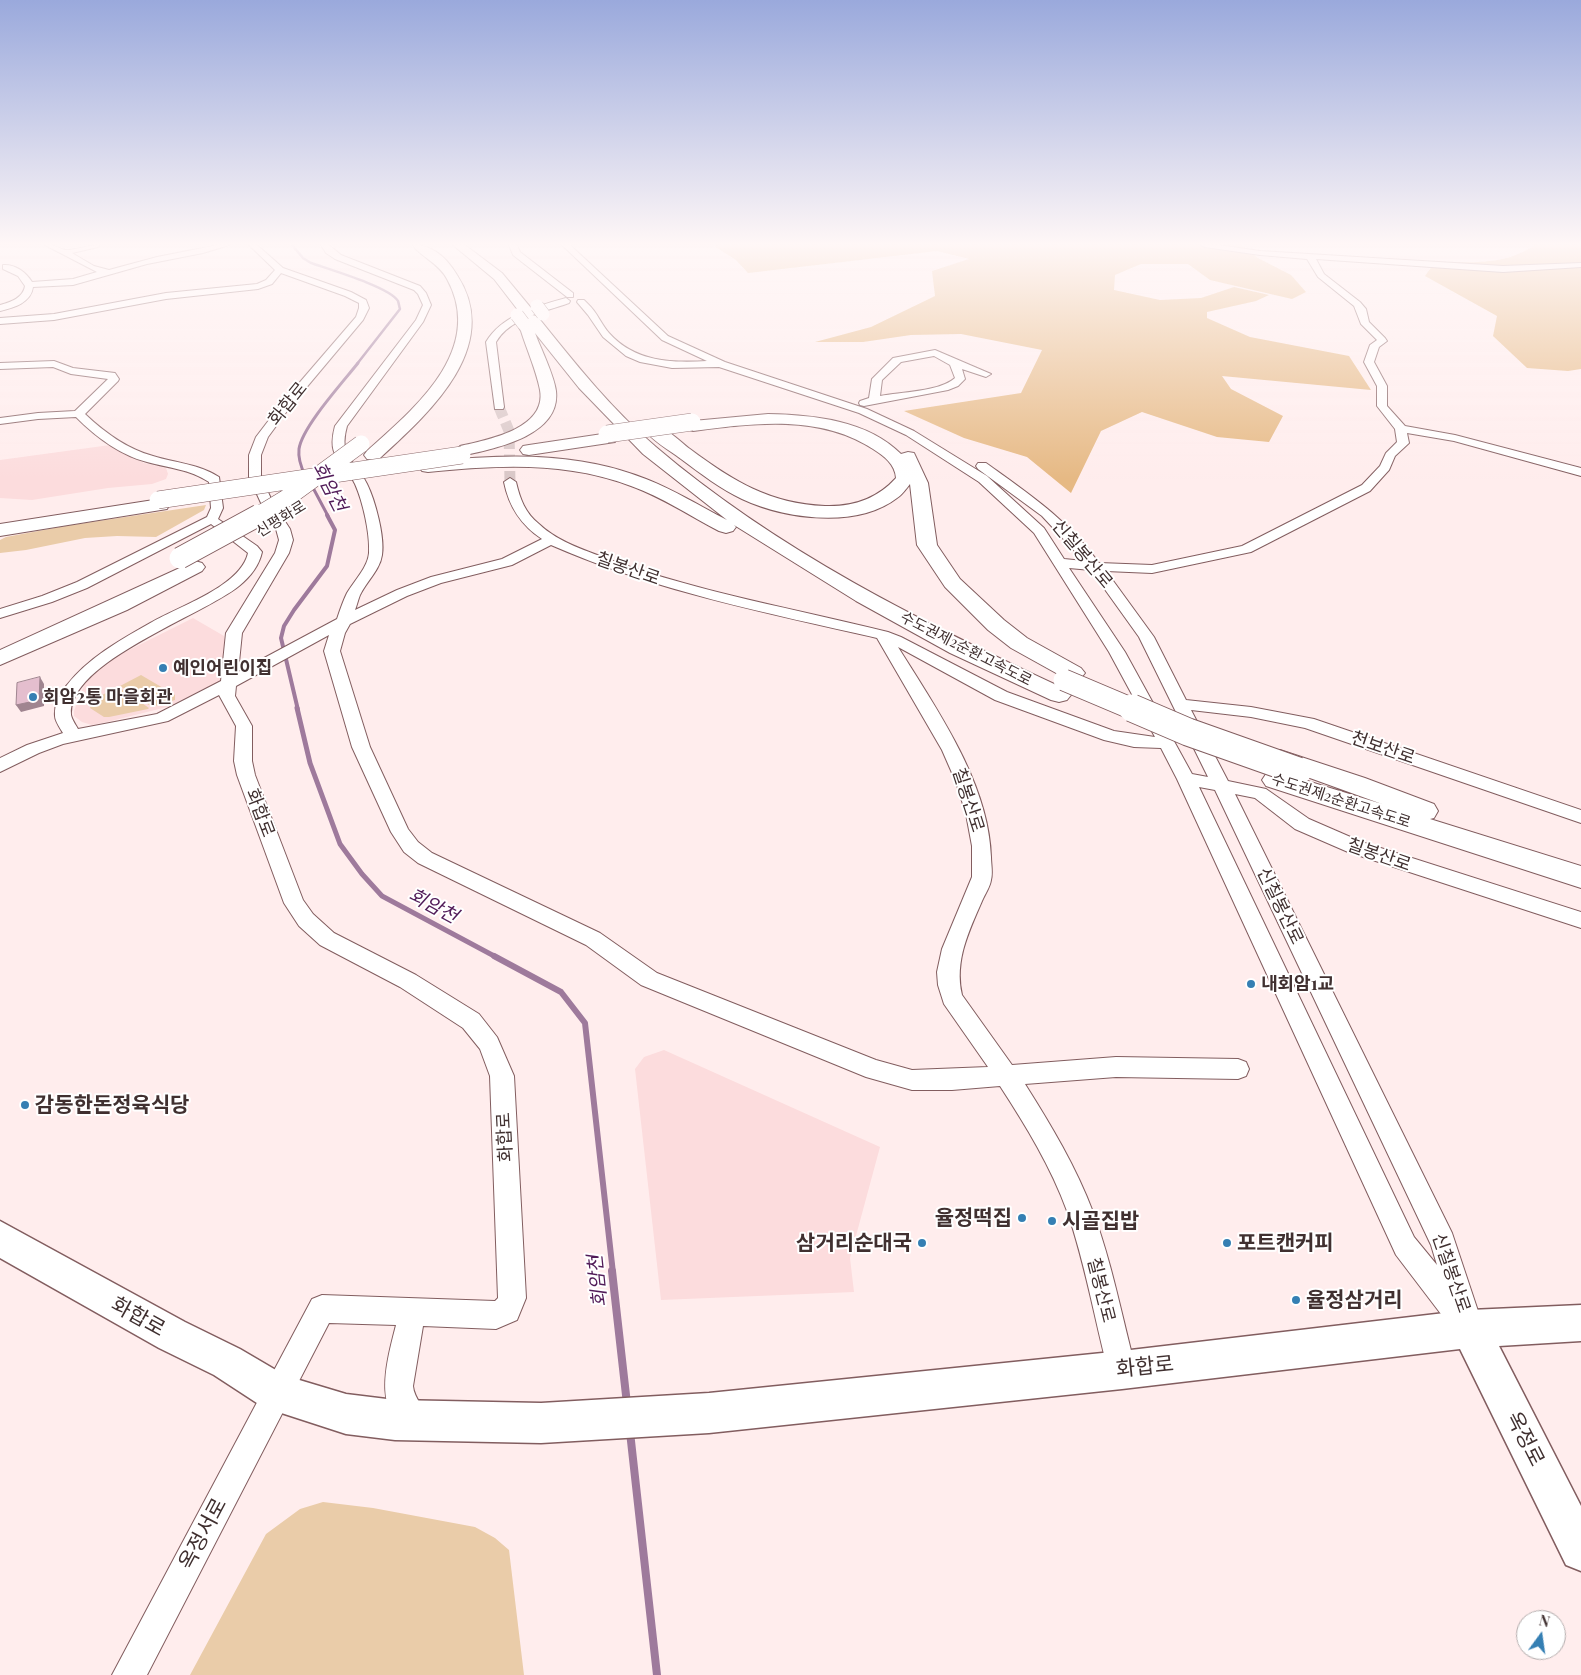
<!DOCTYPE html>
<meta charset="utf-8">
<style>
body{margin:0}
#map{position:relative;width:1581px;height:1675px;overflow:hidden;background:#ffeded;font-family:"Playfair Display",serif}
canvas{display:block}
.north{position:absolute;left:1516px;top:1610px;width:50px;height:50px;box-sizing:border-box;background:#fff;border:1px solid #b3acac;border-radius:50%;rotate:14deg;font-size:14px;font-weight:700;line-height:20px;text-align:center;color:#403030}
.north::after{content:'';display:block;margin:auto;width:18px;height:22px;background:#357fb3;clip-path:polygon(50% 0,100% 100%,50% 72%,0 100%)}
</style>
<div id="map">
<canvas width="1581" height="1675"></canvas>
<div class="north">N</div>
</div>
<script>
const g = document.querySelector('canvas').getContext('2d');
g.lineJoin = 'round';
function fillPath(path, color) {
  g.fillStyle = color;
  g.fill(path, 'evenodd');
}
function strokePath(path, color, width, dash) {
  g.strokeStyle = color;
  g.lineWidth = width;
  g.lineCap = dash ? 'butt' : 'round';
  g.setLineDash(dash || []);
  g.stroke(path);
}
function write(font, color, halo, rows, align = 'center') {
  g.font = font + ' "Playfair Display","Noto Sans KR",serif';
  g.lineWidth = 4;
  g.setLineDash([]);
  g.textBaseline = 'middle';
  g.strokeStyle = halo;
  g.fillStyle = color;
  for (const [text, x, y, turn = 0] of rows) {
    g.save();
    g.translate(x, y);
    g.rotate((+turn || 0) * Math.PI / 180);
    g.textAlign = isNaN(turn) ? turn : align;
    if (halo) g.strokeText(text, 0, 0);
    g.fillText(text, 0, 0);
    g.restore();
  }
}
fillPath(new Path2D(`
 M 110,445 L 144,463 L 166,468 L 168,474 L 166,479 L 152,484 L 108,488 L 32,500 L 0,498 L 0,460 Z
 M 193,618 L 224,636 L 226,675 L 223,680 L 167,707 L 107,722 L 92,725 L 82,722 L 74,716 L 74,711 L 86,680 L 107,661 Z
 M 664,1050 L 880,1147 L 850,1258 L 854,1292 L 661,1300 L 635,1069 L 644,1057 Z`), '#fcdcdd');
fillPath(new Path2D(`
 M 206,505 L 204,510 L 156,537 L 117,536 L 85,538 L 26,550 L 0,553 L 0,540 L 6,537 L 65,526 Z
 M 141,675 L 175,695 L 175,700 L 152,707 L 120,686 Z
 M 116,688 L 120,688 L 149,708 L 148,709 L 109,717 L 104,717 L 90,708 L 92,700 Z
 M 323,1502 L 373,1508 L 475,1527 L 495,1538 L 509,1550 L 524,1675 L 190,1675 L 266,1534 L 300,1509 Z`), '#eacca9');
fillPath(new Path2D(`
 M 718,245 L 1242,245 L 1258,258 L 1291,275 L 1306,292 L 1292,299 L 1210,280 L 1188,264 L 1141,264 L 1115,275 L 1114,290 L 1160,300 L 1201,298 L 1234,287 L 1269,295 L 1256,301 L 1207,312 L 1207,318 L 1250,337 L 1349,356 L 1371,390 L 1222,376 L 1231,389 L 1283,416 L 1269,442 L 1217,437 L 1142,412 L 1101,431 L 1071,493 L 1027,457 L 964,438 L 904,411 L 1021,393 L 1042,350 L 961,334 L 911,335 L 863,342 L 815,342 L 871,327 L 935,296 L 932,271 L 969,259 L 937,251 L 748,273 L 736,260 L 714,246 Z
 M 1535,245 L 1581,245 L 1581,369 L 1568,371 L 1527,368 L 1493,336 L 1497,316 L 1425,276 L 1435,262 C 1472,262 1504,266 1535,245 Z`), '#e6b984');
strokePath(new Path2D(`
 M 292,245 L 303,258 L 311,263 C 328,269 390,287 398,301 C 399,304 399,306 400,309 L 357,364`), '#9e7a9c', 2.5);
strokePath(new Path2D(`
 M 305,475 C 301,467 298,458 299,449 C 302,427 343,382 358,363
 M 311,484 L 328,516`), '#9e7a9c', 3);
strokePath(new Path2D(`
 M 298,710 L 281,638 L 284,626 L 294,610 L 327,566 L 335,530 L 327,515`), '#9e7a9c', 4);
strokePath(new Path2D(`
 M 297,708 L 310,763 L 340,844 L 362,874 L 382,896 L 496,957`), '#9e7a9c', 5);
strokePath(new Path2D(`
 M 494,956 L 561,992 L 585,1023 L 613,1273`), '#9e7a9c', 6);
strokePath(new Path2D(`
 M 612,1271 L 627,1404
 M 630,1432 L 657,1675`), '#9e7a9c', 8);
strokePath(new Path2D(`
 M 499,407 L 509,431 L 510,482`), '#d9c7c7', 11, [11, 5.5]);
const minor = new Path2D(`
 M 45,245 C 54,244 57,248 65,250 C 71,251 90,245 99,245 L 98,247 L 72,253 L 94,266 L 109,270 L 157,257 L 218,245 L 229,245 L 203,253 L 147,264 L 73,285 L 33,287 C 31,303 13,308 0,311 L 0,305 C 11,302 23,298 25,286 L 18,276 L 3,269 L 3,265 C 15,264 26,272 32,282 L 73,279 L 97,272 Z
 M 249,245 L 257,245 L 283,268 L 351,292 L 366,300 L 369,308 L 363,320 L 290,407 L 268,437 L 261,455 L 261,477 L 273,503 L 290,529 L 293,540 L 289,553 L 242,633 L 238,672 L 337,619 C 340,610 343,601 347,593 C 354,581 368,567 369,553 C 370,533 363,502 355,484 C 343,459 326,459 335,426 L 416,320 L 423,305 L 418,294 L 414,290 L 335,259 L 326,253 L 321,245 L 329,245 L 341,255 L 420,286 L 426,293 L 431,305 L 423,322 L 347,426 C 338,458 355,459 367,484 C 375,500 385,537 382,555 C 380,570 366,582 360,595 C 358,600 357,605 355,610 L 397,590 L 431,577 L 502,559 L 542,539 C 521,525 509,507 504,482 L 510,478 L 516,482 C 520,499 525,513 539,524 C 559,543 588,551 613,561 C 703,593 796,609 888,632 L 901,637 L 1007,692 L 1114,731 L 1155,737 L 1109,652 L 1034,533 L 979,482 L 906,435 L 859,413 L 719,367 L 672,368 L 640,362 L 626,356 L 603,337 L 588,315 L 577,302 L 578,300 L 584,300 L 588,304 C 597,312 601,324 609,333 C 635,362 671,363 707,361 L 662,340 L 562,245 L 570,245 L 668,336 L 725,362 L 867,409 L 914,431 L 987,476 L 1044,528 L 1064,559 L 1084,561 L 1042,516 L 978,469 L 976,466 L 978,463 L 986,463 C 1029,494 1068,520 1099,563 L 1152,565 L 1242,546 L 1362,485 L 1380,466 L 1386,453 L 1397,442 L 1395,429 L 1377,406 L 1377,386 L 1364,362 L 1370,345 L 1377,340 L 1361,324 L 1354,306 L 1318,277 L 1307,259 L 1260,255 L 1205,247 L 1201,245 L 1218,245 L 1260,251 L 1503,266 L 1581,263 L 1581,267 L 1503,272 L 1316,259 L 1324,274 L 1360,302 L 1366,309 L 1369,322 L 1385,338 L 1387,341 L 1379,347 L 1374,362 L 1387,386 L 1387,406 L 1405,426 L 1455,435 L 1581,468 L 1581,476 L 1454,441 L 1407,433 L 1409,443 L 1395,456 L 1389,470 L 1370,491 L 1251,552 L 1152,573 L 1106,571 L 1154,637 L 1186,700 L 1251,707 L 1314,719 L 1581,810 L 1581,823 L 1305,728 L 1251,717 L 1191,710 L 1228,781 L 1266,789 L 1309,819 L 1362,842 L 1581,912 L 1581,928 L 1348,852 L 1295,829 L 1255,798 L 1235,794 L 1452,1233 L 1484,1329 L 1480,1339 L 1470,1343 L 1460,1339 L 1396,1255 L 1177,779 L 1161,748 L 1134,747 L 1104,740 L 995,700 L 898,647 C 936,708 989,783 991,857 C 991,864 993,873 991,880 C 990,887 985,894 982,901 C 969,931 954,961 962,995 L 1012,1065 L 1116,1057 L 1238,1059 L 1246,1062 L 1249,1069 L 1246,1076 L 1238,1079 L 1116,1077 L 1025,1084 C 1051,1125 1076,1167 1093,1212 C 1112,1263 1122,1317 1136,1370 L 1132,1380 L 1122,1384 L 1112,1380 L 1108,1370 C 1094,1317 1085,1262 1067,1211 C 1051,1167 1026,1126 1000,1086 L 952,1090 L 912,1090 L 866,1077 L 641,985 L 586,945 L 418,863 L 404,852 L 391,832 L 352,747 L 324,651 L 329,635 L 236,686 L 235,696 L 252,726 L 252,761 L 255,775 L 303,900 L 313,914 L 334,933 L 416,975 L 479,1014 L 497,1037 L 514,1076 L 526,1298 L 517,1320 L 496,1329 L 423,1326 L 413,1386 C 414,1399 425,1408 430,1420 L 425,1430 L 415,1435 C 370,1416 387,1361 396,1325 L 329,1323 L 147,1675 L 112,1675 L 312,1299 L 322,1295 L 495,1301 L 498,1298 L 490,1076 L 480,1049 L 463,1028 L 400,987 L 320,945 L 299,926 L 284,903 L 237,775 L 234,761 L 236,726 L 219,695 L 168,721 L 63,744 L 39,753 L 0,772 L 0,758 L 27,745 L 63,733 C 60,728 55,721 55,716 C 54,704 60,693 67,685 C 89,657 122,639 152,622 C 180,606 241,586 248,553 L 211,524 L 87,588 L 52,602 L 0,618 L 0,609 L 42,596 L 77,582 L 207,517 L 211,508 L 209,482 C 190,469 168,468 147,462 C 120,455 96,437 76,417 L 38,419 L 0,424 L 0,418 L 38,413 L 75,411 L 108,379 L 71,374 L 53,367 L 0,369 L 0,363 L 54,361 L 73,368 L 115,373 L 119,379 L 118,381 L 85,414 C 104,432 127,449 153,456 C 176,463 199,464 219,477 L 223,508 L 218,519 L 257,546 L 262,552 C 259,566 250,577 239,586 C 204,615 67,662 71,715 C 72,720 76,725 78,729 L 157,714 L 221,681 L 226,633 L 275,553 L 279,540 L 276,529 L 261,503 L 249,477 L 249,455 L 256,437 L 282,403 L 356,317 L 359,308 L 359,303 L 345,296 L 281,273 L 272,284 L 258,289 L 166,299 L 54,320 L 0,324 L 0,318 L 54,314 L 166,293 L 257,284 L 266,280 L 275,270 ZM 551,545 C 656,591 767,613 877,638 L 942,750 L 956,782 L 966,814 L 972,846 L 972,877 L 942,949 L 937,972 L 938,985 L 944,1004 L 988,1067 L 912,1070 L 876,1060 L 657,973 L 600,933 L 432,853 L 418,842 L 408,829 L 370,747 L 340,651 L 345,633 L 350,624 L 407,596 L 441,583 L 512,565 ZM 1069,568 L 1091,570 L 1139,637 L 1208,777 L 1192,774 L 1125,652 ZM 1199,787 L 1215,790 L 1431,1245 L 1437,1265 L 1414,1237 Z
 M 509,245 L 517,245 L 520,252 L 573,293 L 573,297 L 567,297 L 513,255 Z
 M 566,298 L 570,301 L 569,303 C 544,312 510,318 496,342 L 504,407 L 503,409 L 495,409 L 486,342 C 502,315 537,306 566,298 Z
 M 935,350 L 991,374 L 986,377 L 962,369 L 965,379 L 958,386 L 948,390 L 864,406 L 860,405 L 859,403 L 860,401 L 869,398 L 872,379 L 893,358 ZM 934,356 L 950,365 L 955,378 C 939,392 900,392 880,396 L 882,380 L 901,362 Z`);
const major = new Path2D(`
 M 0,1221 L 185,1322 L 240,1349 L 286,1376 L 346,1394 L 395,1400 L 541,1403 L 709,1393 L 1122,1351 L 1470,1310 L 1581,1305 L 1581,1341 L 1499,1346 L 1581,1506 L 1581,1571 L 1566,1565 L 1460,1349 L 1122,1389 L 709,1433 L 541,1443 L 395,1440 L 346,1434 L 263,1407 L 214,1375 L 159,1348 L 0,1258 Z`);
const highway = new Path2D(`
 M 413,245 C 433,245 447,258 457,275 C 504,347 428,414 379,459 L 373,460 L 367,459 L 364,455 L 367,451 C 414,409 486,350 447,279 C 439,263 418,255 413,245 Z
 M 453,245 L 465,245 L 502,273 L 531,308 L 533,311 L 531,314 L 521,314 L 494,279 Z
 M 532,315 L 537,316 C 574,362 611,409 656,447 C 778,551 923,623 1067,690 L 1071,695 L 1067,700 L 1059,702 L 1051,700 L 950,653 L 856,601 L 734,525 L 736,527 L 733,531 L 726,533 L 719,531 C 690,516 662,497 631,486 C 566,461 496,465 428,472 L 422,471 L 419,467 L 422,463 L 428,462 C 502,454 576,451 646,479 C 674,490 700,506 727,520 L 643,454 L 579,388 L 535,333 C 541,349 554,375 556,391 C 561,435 497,448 466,455 L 460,454 L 457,450 L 460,446 C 487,440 547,429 540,390 C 536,370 527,350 521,331 L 516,323 L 518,320 L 526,320 L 527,316 Z
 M 768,414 C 814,415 867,420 901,454 L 908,452 L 914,453 L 928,483 L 937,545 L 960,579 L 1004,620 L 1027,638 L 1081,668 L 1085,673 L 1081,678 L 1073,680 L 1065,678 L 1011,648 L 988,630 L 945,587 L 917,545 L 910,484 C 906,489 902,495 897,498 C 857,529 785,519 742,499 C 721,489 701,474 681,459 C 669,450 651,440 643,428 L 645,425 C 661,421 678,440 690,449 C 733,481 770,504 825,506 C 853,507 877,499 896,478 C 895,464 884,456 873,449 C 820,414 753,423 693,431 L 687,429 L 685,426 L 687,423 L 693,421 Z
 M 609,433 L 615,434 L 617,438 L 615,442 L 529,455 L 523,454 L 520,450 L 523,446 L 529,445 Z
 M 160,499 L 167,501 L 169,505 L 167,509 L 0,536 L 0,524 Z
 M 195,561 L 202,563 L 205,567 L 202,571 L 127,610 L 0,665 L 0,650 Z
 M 1280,750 L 1365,778 L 1434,804 L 1438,811 L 1434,818 L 1430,819 L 1581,866 L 1581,888 L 1266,786 L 1262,780 L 1266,774 L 1275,771 L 1382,804 L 1271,764 L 1267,758 L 1271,752 Z`);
strokePath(minor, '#825d5f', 2);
strokePath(major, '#825d5f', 3);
strokePath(highway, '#825d5f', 2);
fillPath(minor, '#fff');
fillPath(major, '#fff');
fillPath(highway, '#fff');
const highwayBridgeFar3 = new Path2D(`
 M 537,306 L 543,314
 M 517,315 L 523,323`);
const highwayBridgeFar2 = new Path2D(`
 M 607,434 L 692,422
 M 158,500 L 462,455
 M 257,516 L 290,496 L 361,444`);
const highwayBridgeFar1 = new Path2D(`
 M 180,558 L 259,515
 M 1064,680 L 1135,710`);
const highwayBridge = new Path2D(`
 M 1132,708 L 1188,732 L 1298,771`);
strokePath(highwayBridgeFar3, '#825d5f', 14, []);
strokePath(highwayBridgeFar2, '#825d5f', 18, []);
strokePath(highwayBridgeFar1, '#825d5f', 23, []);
strokePath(highwayBridge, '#825d5f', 29, []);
strokePath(highwayBridgeFar3, '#fff', 13);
strokePath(highwayBridgeFar2, '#fff', 17);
strokePath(highwayBridgeFar1, '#fff', 21);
strokePath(highwayBridge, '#fff', 27);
fillPath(new Path2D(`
 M 40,677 L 44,684 L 44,706 L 21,712 L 16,705 Z`), '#a08590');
const building = new Path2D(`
 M 40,677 L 39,700 L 16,705 L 17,683 Z`);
fillPath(building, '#e4bece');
strokePath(building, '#a08590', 1);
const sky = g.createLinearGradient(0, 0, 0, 479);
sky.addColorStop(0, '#9aa9dc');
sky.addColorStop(0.51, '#fff7f7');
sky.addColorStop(1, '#fff7f700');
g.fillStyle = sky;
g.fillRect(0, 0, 1581, 479);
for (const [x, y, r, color] of [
 [163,668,5,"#357fb3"],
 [33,697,5,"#357fb3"],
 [1251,984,5,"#357fb3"],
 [25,1105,5,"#357fb3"],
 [1022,1218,5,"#357fb3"],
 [1052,1221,5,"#357fb3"],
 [922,1243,5,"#357fb3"],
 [1227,1243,5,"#357fb3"],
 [1296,1300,5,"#357fb3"]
]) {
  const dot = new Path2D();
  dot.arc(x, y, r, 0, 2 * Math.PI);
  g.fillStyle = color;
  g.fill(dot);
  strokePath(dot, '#fff', 2);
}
write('15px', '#403030', '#fff', [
 ["신평화로",281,519,-32],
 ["수도권제2순환고속도로",966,649,27],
 ["수도권제2순환고속도로",1341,801,18]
]);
write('18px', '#403030', '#fff', [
 ["화합로",288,404,-51],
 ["신칠봉산로",1082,554,50],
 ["칠봉산로",628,569,19],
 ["천보산로",1383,748,19],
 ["칠봉산로",968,800,72],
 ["화합로",260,813,69],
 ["칠봉산로",1379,855,19],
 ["신칠봉산로",1280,906,64],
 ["화합로",505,1137,-93],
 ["신칠봉산로",1451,1273,71],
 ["칠봉산로",1101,1290,76]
]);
write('bold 18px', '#403030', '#fff', [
 ["예인어린이집",173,668],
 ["회암2통 마을회관",43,697],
 ["내회암1교",1261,984]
], 'left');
write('italic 19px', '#511b58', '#fff', [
 ["회암천",329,487,63],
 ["회암천",433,906,28],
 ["회암천",598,1281,-96]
]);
write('bold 21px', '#403030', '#fff', [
 ["감동한돈정육식당",35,1105],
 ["율정떡집",1012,1218,"right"],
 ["시골집밥",1062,1221],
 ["삼거리순대국",912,1243,"right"],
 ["포트캔커피",1237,1243],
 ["율정삼거리",1306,1300]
], 'left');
write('21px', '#403030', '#fff', [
 ["화합로",138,1317,29],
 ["화합로",1145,1367,-6],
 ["옥정로",1525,1439,63],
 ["옥정서로",203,1534,-62]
]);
</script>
